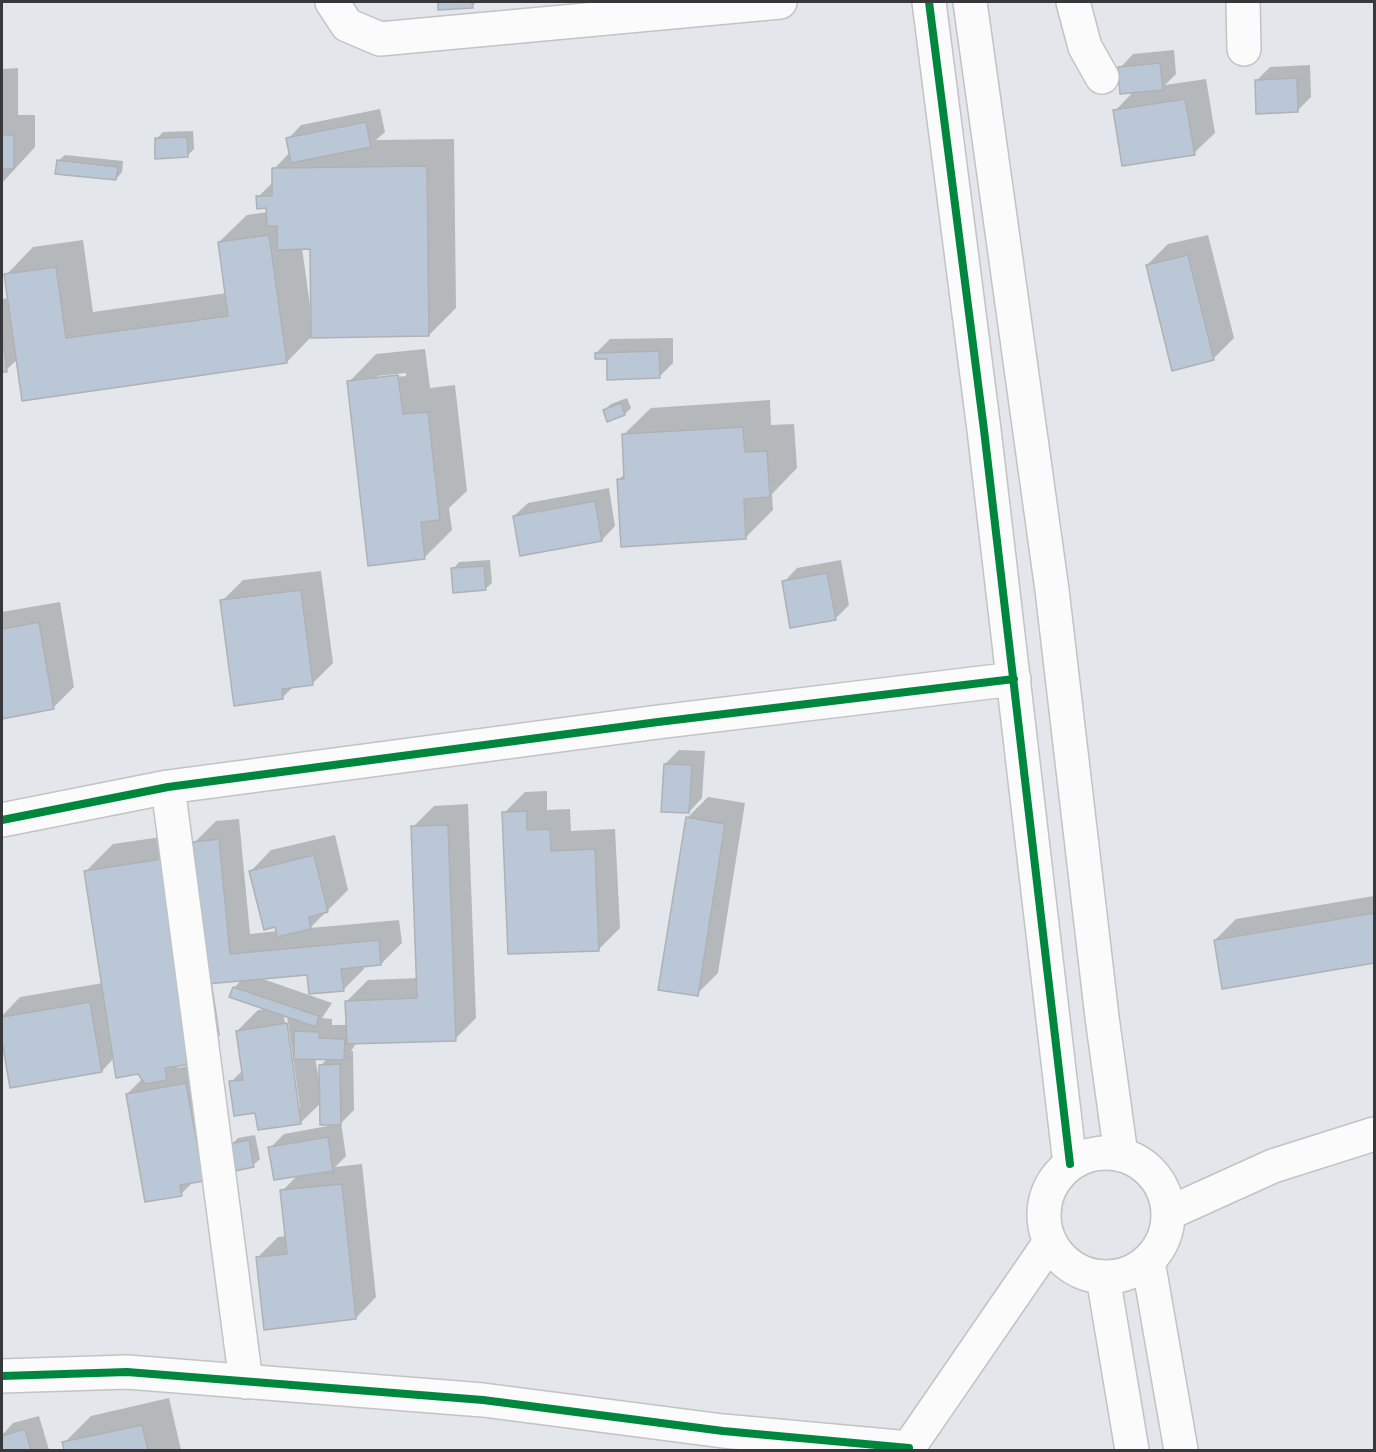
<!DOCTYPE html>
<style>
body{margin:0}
#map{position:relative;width:1376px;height:1452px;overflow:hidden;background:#e3e6ea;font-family:"Noto Sans",sans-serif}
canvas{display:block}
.frame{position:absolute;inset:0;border:3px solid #36383b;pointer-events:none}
</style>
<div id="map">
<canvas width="1376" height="1452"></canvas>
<div class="frame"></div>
</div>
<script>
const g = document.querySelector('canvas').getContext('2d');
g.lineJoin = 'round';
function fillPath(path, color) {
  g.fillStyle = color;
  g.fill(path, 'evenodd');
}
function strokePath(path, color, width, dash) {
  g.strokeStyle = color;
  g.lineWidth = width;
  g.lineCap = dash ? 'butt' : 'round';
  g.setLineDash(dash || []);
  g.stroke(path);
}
fillPath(new Path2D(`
 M 439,2 L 477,2 L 472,6 L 440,8 Z
 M 1174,50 L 1176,74 L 1165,85 L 1206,79 L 1215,133 L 1194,153 L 1115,111 L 1134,91 L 1120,68 L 1133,54 Z
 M 1310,65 L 1311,97 L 1297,111 L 1256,81 L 1270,67 Z
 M 18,68 L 18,115 L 35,115 L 35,147 L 2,183 L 2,69 Z
 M 380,109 L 385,132 L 376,140 L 454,139 L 456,308 L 429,335 L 312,336 L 287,362 L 18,359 L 6,370 L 2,371 L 2,299 L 9,298 L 6,275 L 33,247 L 83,240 L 93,312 L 227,293 L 219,242 L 247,215 L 268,212 L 267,207 L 258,197 L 274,181 L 274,169 L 290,152 L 288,139 L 301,125 ZM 302,248 L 311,248 L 312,306 L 310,306 Z
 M 193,131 L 194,149 L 187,156 L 156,139 L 163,132 Z
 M 65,155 L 123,161 L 122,172 L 116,179 L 58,161 Z
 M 1208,235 L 1234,338 L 1213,359 L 1147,265 L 1168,244 Z
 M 673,338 L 673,363 L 659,377 L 596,353 L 610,339 Z
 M 425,349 L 430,388 L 455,385 L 467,491 L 449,508 L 452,530 L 424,558 L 349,382 L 376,354 ZM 406,373 L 406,376 L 377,379 L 377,376 Z
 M 627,398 L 631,408 L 625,414 L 604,410 L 611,404 Z
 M 770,400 L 771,425 L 794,424 L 797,468 L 772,494 L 773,510 L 745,538 L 618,480 L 626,473 L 623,435 L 651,408 Z
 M 609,488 L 615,526 L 602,540 L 514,516 L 528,503 Z
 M 490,560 L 492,583 L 485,589 L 453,569 L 459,562 Z
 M 841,560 L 849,605 L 835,619 L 784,582 L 797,568 Z
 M 321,571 L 333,663 L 312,684 L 294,686 L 282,698 L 222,601 L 243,580 Z
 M 60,602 L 74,687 L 53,708 L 2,717 L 2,612 Z
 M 679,750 L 705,751 L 702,798 L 689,812 L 665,764 Z
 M 547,791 L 547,810 L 570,809 L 571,831 L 615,829 L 620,928 L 599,949 L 504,813 L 525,792 Z
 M 708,797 L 745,803 L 718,973 L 697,994 L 687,818 Z
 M 468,804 L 476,1018 L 455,1039 L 357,1042 L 351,1051 L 353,1051 L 354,1110 L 341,1123 L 346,1156 L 335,1167 L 362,1164 L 376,1297 L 356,1318 L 257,1258 L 278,1237 L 287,1236 L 282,1191 L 298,1175 L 270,1148 L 284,1134 L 333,1125 L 322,1102 L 300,1123 L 256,1112 L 231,1082 L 243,1070 L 237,1031 L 258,1010 L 268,1009 L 234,988 L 242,979 L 212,982 L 220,1035 L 193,1062 L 181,1064 L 177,1068 L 206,1063 L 203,1179 L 194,1181 L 181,1194 L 127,1094 L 143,1078 L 139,1072 L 114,1058 L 102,1071 L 11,1086 L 2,1032 L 2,1016 L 20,997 L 103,983 L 86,871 L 113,844 L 189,833 L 196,880 L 198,879 L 195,842 L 216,821 L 239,819 L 250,934 L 278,931 L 251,871 L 271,850 L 335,835 L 348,890 L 310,928 L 399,920 L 402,943 L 381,964 L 363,966 L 364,969 L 343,990 L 308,973 L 260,978 L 332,1003 L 322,1018 L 332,1019 L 332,1025 L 348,1025 L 347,1001 L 368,980 L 418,978 L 413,827 L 434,806 ZM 284,1016 L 287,1016 L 300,1108 L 297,1108 ZM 315,1058 L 328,1058 L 321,1065 L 321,1089 Z
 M 1374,896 L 1374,961 L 1223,987 L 1215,940 L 1236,919 Z
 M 255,1135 L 260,1159 L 253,1165 L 231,1145 L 238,1138 Z
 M 169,1398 L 181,1450 L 66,1450 L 64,1443 L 91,1416 Z
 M 39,1416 L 49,1450 L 3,1450 L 2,1435 L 13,1423 Z`), '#0003');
const building = new Path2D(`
 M 438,2 L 472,2 L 473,8 L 438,10 Z
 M 1160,63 L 1163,90 L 1120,94 L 1118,67 Z
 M 1297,78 L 1298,112 L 1256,114 L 1255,80 Z
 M 1185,99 L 1195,155 L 1122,166 L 1113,110 Z
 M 366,122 L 371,147 L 291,163 L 286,138 Z
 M 2,135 L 14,135 L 14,169 L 2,169 Z
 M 187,137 L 188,157 L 155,159 L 155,138 Z
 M 57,160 L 118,167 L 116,180 L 55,174 Z
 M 427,166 L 429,336 L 311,338 L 310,249 L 277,250 L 277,226 L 267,226 L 266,208 L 257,209 L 256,196 L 272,196 L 272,168 Z
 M 269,235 L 287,363 L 22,401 L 4,274 L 56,267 L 66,338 L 228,316 L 218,242 Z
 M 1188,255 L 1214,360 L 1172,371 L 1146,265 Z
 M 2,331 L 7,372 L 2,372 Z
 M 659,351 L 660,378 L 607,380 L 607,359 L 595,359 L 595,353 Z
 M 398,375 L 403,414 L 428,412 L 440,520 L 421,522 L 425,559 L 368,566 L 347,381 Z
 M 621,403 L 625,415 L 607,422 L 603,410 Z
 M 743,427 L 745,452 L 767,451 L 770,497 L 744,499 L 746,539 L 621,547 L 617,479 L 624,479 L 622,434 Z
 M 595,501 L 602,541 L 520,556 L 513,516 Z
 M 484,566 L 486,590 L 453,593 L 451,568 Z
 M 827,573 L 836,620 L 790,628 L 782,581 Z
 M 301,590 L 313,685 L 282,689 L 283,699 L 234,706 L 220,600 Z
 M 39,622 L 54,709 L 2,719 L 2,629 Z
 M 664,764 L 692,765 L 689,813 L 661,812 Z
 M 527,811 L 527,830 L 550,829 L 551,851 L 595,849 L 599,951 L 508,954 L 502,812 Z
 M 686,817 L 725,824 L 698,996 L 658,990 Z
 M 448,825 L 456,1041 L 347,1044 L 345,1001 L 417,998 L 411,826 Z
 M 219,839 L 230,954 L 379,940 L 381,965 L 341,969 L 344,991 L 309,994 L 307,975 L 207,984 L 193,842 Z
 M 314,855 L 328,912 L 309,917 L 311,929 L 277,937 L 275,927 L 264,930 L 249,871 Z
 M 162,859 L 193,1064 L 165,1068 L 167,1080 L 145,1084 L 138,1074 L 116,1078 L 84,871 Z
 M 1374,913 L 1374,963 L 1222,989 L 1214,940 Z
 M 233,987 L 319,1016 L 316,1027 L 229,997 Z
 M 90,1002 L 102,1072 L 10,1088 L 2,1041 L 2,1017 Z
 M 287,1023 L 301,1124 L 258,1130 L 255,1113 L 234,1116 L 229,1081 L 243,1080 L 236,1031 Z
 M 294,1031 L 319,1032 L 319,1038 L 345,1039 L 344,1060 L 294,1059 Z
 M 340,1064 L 341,1125 L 320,1125 L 319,1065 Z
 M 186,1083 L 204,1181 L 180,1185 L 182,1196 L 145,1202 L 126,1094 Z
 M 328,1137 L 333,1171 L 274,1180 L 268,1147 Z
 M 249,1140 L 254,1167 L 235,1171 L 230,1144 Z
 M 342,1184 L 356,1319 L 264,1330 L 256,1257 L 287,1254 L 280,1190 Z
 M 142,1425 L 148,1450 L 64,1450 L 62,1442 Z
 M 25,1429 L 31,1450 L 2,1450 L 2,1436 Z`);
fillPath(building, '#b9c7d7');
strokePath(building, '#afb1b4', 1.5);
const minor = new Path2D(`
 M 332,2 L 347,25 L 380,39 L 780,2
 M 929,2 L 984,430 L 1070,1164
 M 970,2 L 1052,590 L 1102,1017 L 1121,1155
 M 1073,2 L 1085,47 L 1102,77
 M 1243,2 L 1244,49
 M 168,787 L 246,1382
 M 2,820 L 168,787 L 658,722 L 1014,679
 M1044 1215a62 62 0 1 1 124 0a62 62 0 1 1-124 0Z
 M 1169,1213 L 1273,1166 L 1374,1134
 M 1148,1261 L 1181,1450
 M 1103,1277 L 1132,1450
 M 2,1376 L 127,1372 L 483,1400 L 723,1431 L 909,1448
 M 907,1450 L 1050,1242`);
strokePath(minor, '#c1c3c6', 36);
strokePath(minor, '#fbfbfc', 33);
strokePath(new Path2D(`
 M 929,2 L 984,430 L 1070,1164
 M 2,820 L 168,787 L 658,722 L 1014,679
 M 2,1376 L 127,1372 L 483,1400 L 723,1431 L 909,1448`), '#00873e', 8);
</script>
